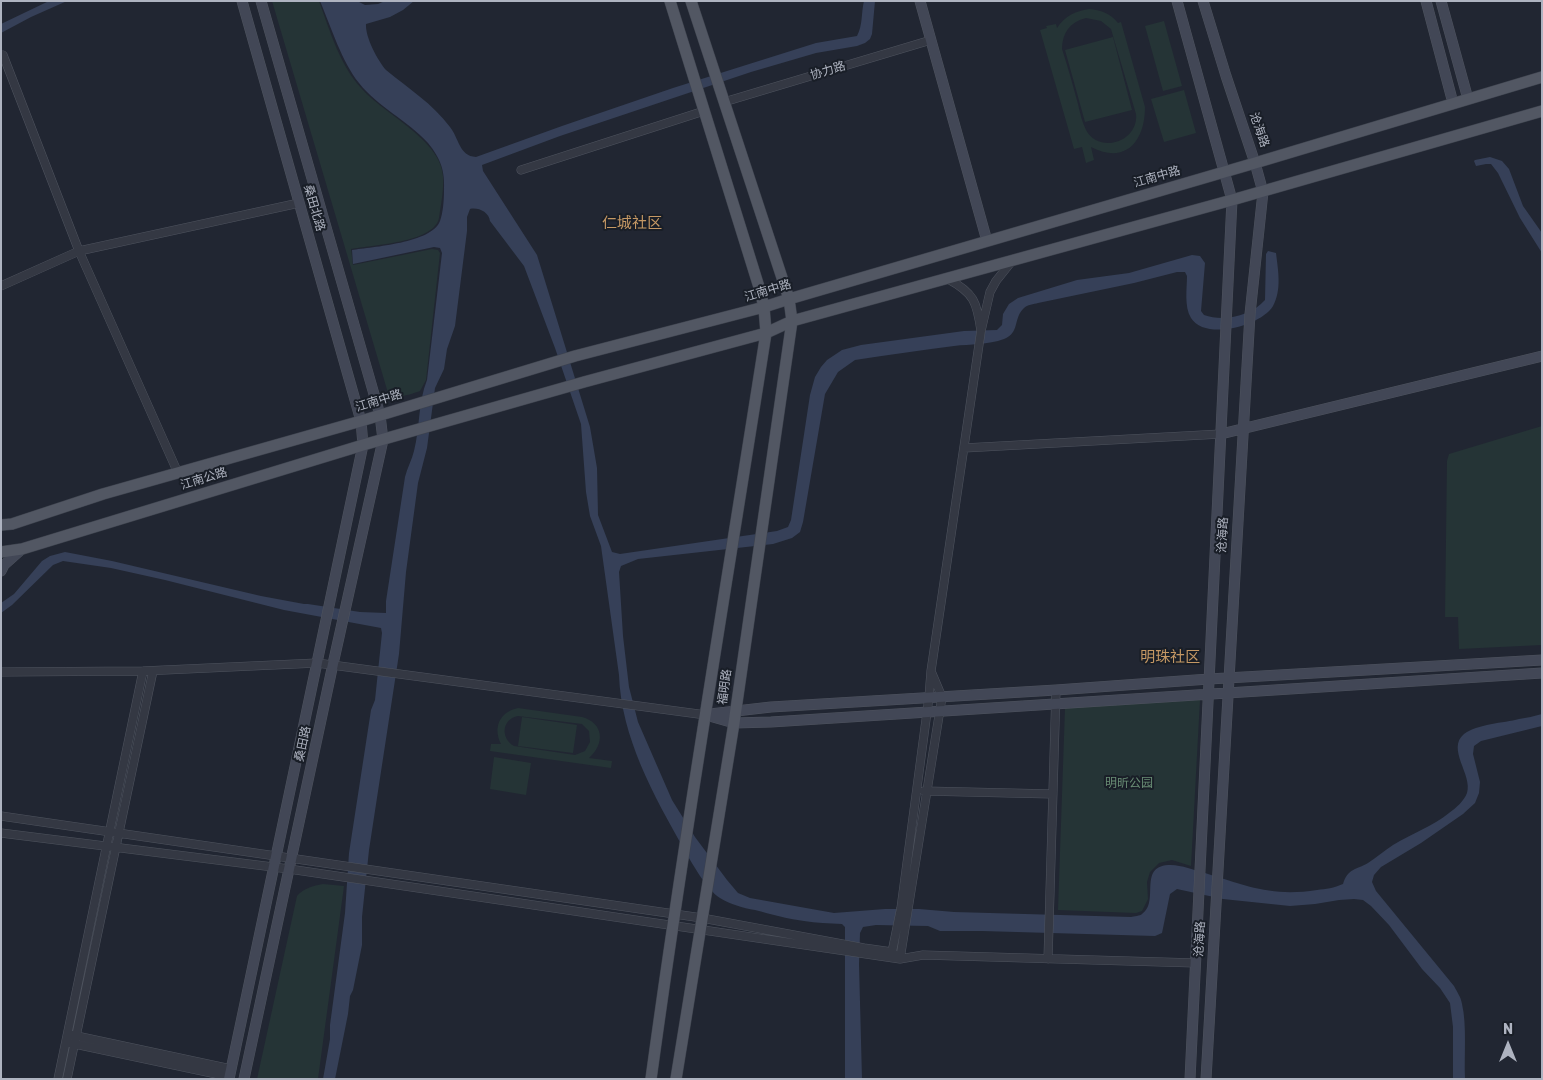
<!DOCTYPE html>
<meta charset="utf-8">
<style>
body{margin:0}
#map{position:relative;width:1543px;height:1080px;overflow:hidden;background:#212632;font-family:Rubik,sans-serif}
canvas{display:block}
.frame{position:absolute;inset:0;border:2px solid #aeb3c0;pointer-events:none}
.north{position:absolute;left:1483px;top:1020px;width:50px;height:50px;-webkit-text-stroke:4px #191e27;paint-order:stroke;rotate:0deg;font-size:14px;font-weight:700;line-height:20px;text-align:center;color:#aeb3c0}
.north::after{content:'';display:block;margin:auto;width:18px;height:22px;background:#aeb3c0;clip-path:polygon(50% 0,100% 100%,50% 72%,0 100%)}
</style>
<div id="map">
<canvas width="1543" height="1080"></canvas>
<div class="frame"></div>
<div class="north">N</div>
</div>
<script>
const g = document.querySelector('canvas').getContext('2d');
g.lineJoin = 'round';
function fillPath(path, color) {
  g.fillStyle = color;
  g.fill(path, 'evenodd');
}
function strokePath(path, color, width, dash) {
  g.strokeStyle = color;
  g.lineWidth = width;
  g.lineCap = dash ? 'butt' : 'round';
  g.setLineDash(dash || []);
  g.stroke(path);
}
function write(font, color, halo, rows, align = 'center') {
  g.font = font + ' Rubik,"Noto Sans SC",sans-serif';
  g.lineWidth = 4;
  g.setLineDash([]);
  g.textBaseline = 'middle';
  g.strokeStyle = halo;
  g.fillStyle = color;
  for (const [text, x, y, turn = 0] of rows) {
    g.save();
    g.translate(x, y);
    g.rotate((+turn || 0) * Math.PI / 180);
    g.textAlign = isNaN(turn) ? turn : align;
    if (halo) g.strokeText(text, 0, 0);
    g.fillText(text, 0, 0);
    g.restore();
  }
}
fillPath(new Path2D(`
 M 272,1 L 319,1 C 330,31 340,66 362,89 C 384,114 441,140 443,176 C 444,190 441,204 439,218 C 434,243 371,245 351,249 L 353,265 L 432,249 L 438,250 L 440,253 L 426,380 L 420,391 C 408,395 400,399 388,393 Z
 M 1089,9 C 1101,10 1110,13 1118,23 L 1121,22 L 1145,107 C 1145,141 1126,165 1091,147 L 1094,160 L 1086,163 L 1082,147 L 1074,149 L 1040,30 L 1047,28 L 1046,26 L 1056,24 L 1057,28 C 1065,16 1075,11 1089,9 ZM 1086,18 L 1101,21 L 1111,29 L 1136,114 C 1139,141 1100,155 1086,130 C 1082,122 1080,113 1078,104 C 1073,86 1068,67 1062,49 C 1062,33 1070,22 1086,18 Z
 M 1164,21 L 1182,86 L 1163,91 L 1145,26 Z
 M 1113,37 L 1132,110 L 1085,122 L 1065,50 Z
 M 1184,90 L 1196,133 L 1164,142 L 1151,99 Z
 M 1542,426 L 1542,645 L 1459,649 L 1458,617 L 1445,617 L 1447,461 L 1449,454 Z
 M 1200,700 L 1191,866 L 1172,860 L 1159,863 L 1150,872 L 1147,882 L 1148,899 L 1142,911 L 1136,913 L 1058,910 L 1065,708 Z
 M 518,708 L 582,717 C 604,723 605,744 589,758 L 612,761 L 611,768 L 490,751 L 491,744 L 501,744 C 493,728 499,712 518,708 ZM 518,716 L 582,724 L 589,731 L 590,742 L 585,751 L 575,755 L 514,746 C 500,738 502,719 518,716 Z
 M 522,717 L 577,725 L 573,753 L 518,746 Z
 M 494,757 L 531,763 L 526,795 L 490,789 Z
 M 323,884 L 344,886 L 318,1079 L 257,1079 L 297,896 C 304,888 313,886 323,884 Z`), '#253436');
fillPath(new Path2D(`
 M 49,1 L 67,1 L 31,17 L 1,33 L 1,24 Z
 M 320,1 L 357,1 L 365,5 L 378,4 L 385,1 L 414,1 L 403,10 L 390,17 L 366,24 C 365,37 378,61 386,70 C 408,88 433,104 450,127 C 459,138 459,156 476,157 L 562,126 L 673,88 L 816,43 L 857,36 C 863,25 861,13 864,1 L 875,1 L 872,34 L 870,39 L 865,43 L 857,46 L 816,53 L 751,72 L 560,136 L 482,165 L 483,171 L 537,255 L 590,427 L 597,468 L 598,515 L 612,552 L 620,554 L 777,531 L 788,527 L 791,520 L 810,395 L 815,377 L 821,367 L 827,360 L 842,350 L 861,345 L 964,331 L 997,330 L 1002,325 L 1003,314 L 1009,304 L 1018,298 L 1077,280 L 1129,273 L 1192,255 L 1200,256 L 1205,263 L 1201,311 L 1204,315 C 1224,322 1251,316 1265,300 L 1266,254 L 1268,251 L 1276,253 C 1278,270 1282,290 1273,306 C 1261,326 1205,341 1191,318 C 1184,307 1187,288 1187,276 L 1185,272 L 1177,272 L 1134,283 L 1038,303 C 1034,304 1027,305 1024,308 C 1013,318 1020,333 1004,339 C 988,345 970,344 954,346 C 921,350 888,355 855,360 L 838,372 L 825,394 L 803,522 L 800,532 L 792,538 L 773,544 L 638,559 L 621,566 L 619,572 L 623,636 L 629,687 L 638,722 L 672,800 L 695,837 L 727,880 L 738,893 L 750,898 L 834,913 L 885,909 L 919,909 L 954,912 L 1131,917 C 1134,916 1140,916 1142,914 C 1160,902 1138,867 1168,865 C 1180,864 1193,870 1205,873 C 1247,886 1272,897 1317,890 C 1326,889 1334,888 1343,884 C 1348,868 1356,870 1368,863 C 1377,857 1384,851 1393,845 C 1411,834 1433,826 1449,813 C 1456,808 1464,801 1467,793 C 1473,775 1446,749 1464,734 C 1477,724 1504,723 1519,719 C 1527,718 1534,716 1542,714 L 1542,726 L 1481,741 L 1474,746 L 1473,754 L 1480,782 L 1479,793 L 1475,803 L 1463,814 L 1421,843 L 1381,867 L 1374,875 L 1372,882 L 1376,891 L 1454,986 C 1457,992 1461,997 1462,1004 C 1467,1025 1464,1056 1465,1079 L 1453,1079 L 1453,1027 L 1450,1003 L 1440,988 L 1422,969 L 1389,925 L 1371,906 L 1363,900 L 1354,899 L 1339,900 L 1315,904 L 1290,906 L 1223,899 L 1177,889 L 1170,894 L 1162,933 L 1155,936 L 982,931 L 940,931 L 928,926 L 876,925 L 863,927 L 860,933 L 859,964 L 862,1079 L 845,1079 L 845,927 L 842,924 C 829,923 816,923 804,921 C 787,919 771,914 755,910 C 743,908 730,904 720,898 C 707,890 691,862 684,849 C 654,796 621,737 619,675 L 601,546 L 590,516 L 586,492 L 581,424 L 555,348 L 524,266 L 490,221 C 489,212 478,207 470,209 L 467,217 L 467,231 L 455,326 L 447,349 L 444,369 L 435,388 L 427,448 L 418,483 L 406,572 L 399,654 L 369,850 L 362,917 L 362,945 L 353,990 L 350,996 L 348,1014 L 335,1079 L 323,1079 L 330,1039 L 330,1025 L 345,913 L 349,853 L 371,710 L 375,700 L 382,633 L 381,628 L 284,610 L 165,580 L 111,568 L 63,561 L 53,565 L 12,605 L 1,613 L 1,603 L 14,594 L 42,561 L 50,556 L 65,552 L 112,561 L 261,596 L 304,604 L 308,604 L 360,612 L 386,613 L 386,601 L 405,477 C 407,468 412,460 414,451 C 420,428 418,402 427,380 L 442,253 L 440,248 L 434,247 L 353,264 L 352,250 C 372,247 432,243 440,221 C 443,213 444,200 444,191 C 445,171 441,159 428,143 C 407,120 378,107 359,83 C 342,62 331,27 320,1 Z
 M 1490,157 L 1502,161 L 1509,169 L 1523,206 L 1542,233 L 1542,253 L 1520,218 L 1498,173 L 1491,164 L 1486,164 L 1476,166 L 1474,161 L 1475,160 Z`), '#364058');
const street = new Path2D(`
 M 3,55 L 79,251 L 178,473
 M 724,102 L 931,40
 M 521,170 L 704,111
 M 948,279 C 974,293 977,302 981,331 L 990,292 L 996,281 L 1012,261
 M 1,286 L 79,251 L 299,203
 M 964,448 L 1221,434
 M 1,672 L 143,671 L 317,663 L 706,715
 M 924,791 L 1053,794
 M 1,816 L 702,918 L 864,948 L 892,952 L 900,959 L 923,955 L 1196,963
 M 1,833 L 289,869 L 900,959 L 942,697 L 931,671
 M 892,952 L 901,908 L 929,697 L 931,671 L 981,331
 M 1048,959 L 1056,690
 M 72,1035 L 231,1069
 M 70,1043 L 230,1077
 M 58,1079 L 143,671
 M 67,1079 L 153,671`);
const secondary = new Path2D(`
 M 920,1 L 987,241
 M 1177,1 L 1232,200 L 1190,1079
 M 1203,1 L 1226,76 L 1255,163 L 1263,192 L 1250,314 L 1206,1079
 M 1426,1 L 1453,103
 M 1441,1 L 1468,99
 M 1221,434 L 1542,356
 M 1,571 L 4,565 L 22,549
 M 710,714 L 771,707 L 1056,690 L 1209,679 L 1542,660
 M 706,715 L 734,723 L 771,722 L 1542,673
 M 229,1079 L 363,445 L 361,421 L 242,1
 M 244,1079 L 333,664 L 383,440 L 380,415 L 261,1`);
const primary = new Path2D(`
 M 1,525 L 12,524 L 103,494 L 361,421 L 575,356 L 764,307 L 789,299 L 1255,163 L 1542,77
 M 1,552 L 22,549 L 363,445 L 584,382 L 766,333 L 792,321 L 1232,200 L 1542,111
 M 651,1079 C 685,830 727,582 766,333 L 764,307 L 759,287 L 670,1
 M 676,1079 L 734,723 L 792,321 L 789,299 L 691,1`);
strokePath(street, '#4e535e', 9);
strokePath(secondary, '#4e535e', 11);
strokePath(primary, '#3d424d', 12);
strokePath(street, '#343843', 8);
strokePath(secondary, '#424756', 10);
strokePath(primary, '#525763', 11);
write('12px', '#aeb3c0', '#191e27', [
 ["协力路",828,71,-17],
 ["沧海路",1259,130,71],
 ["江南中路",1157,177,-16],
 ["桑田北路",314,208,74],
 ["江南中路",768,291,-17],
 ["江南中路",379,401,-17],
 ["江南公路",204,479,-17],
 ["沧海路",1223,535,-87],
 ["福明路",725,687,-82],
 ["桑田路",303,744,-78],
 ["沧海路",1200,939,-87]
]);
write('12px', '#698d75', '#191e27', [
 ["明昕公园",1129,784]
]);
write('15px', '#c59864', '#191e27', [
 ["仁城社区",632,224],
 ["明珠社区",1170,658]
]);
</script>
